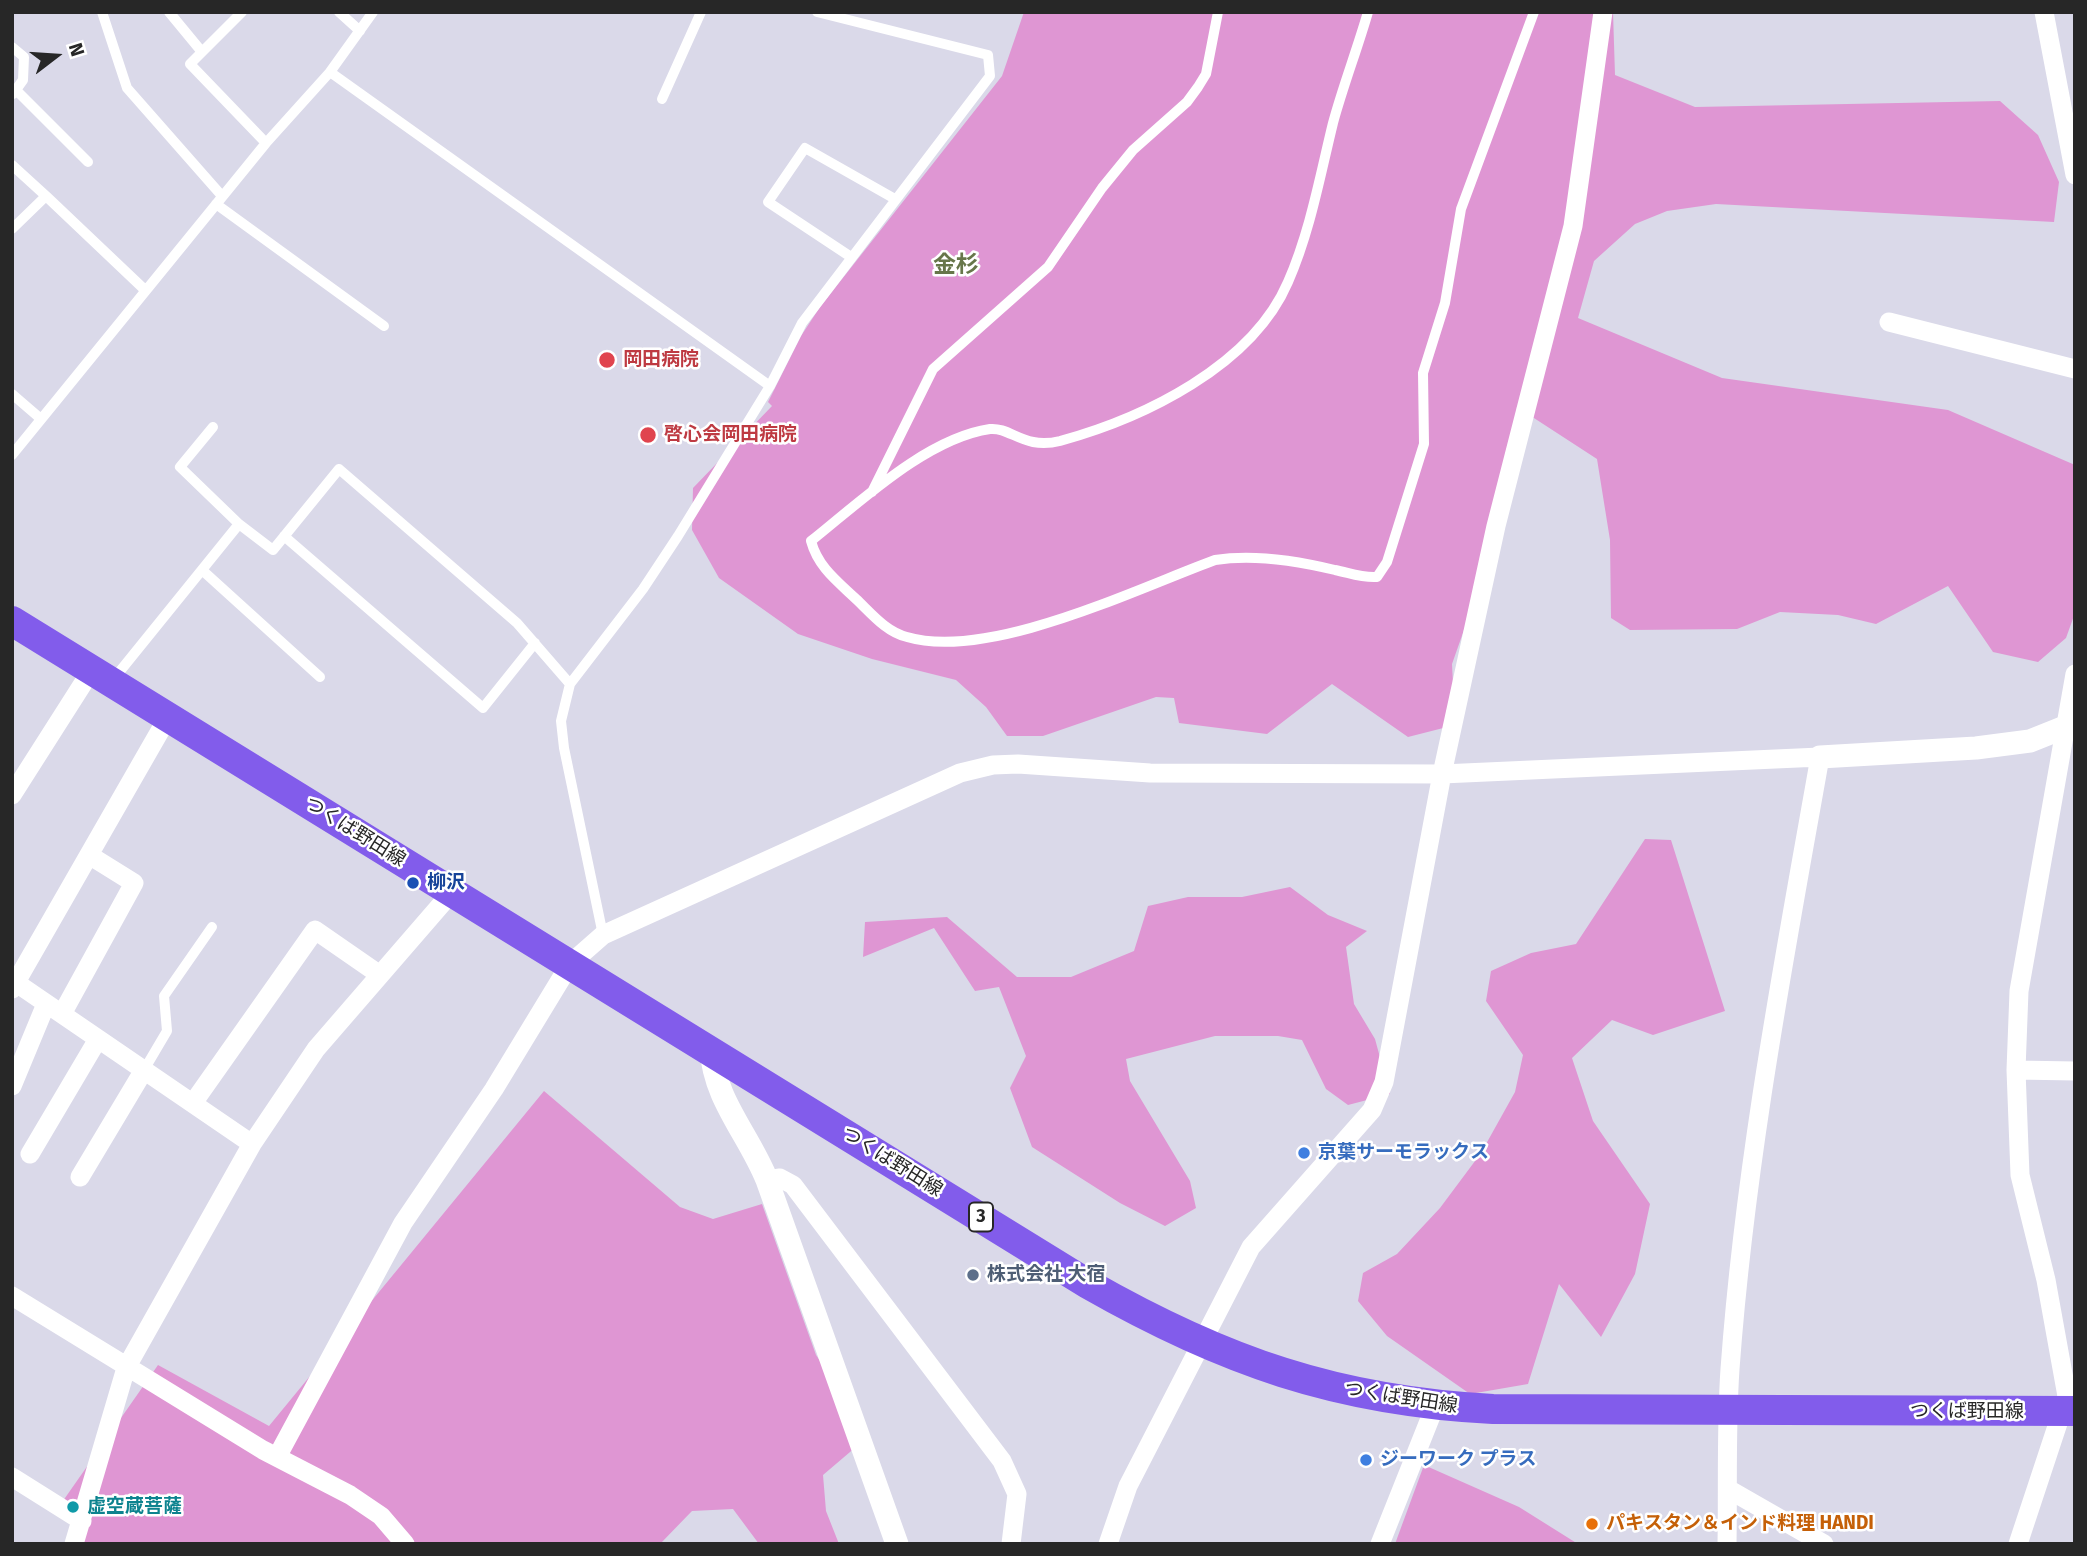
<!DOCTYPE html>
<meta charset="utf-8">
<style>
body{margin:0}
#map{position:relative;width:2087px;height:1556px;overflow:hidden;background:#dad9e9;font-family:"Fira Sans",sans-serif}
canvas{display:block}
.frame{position:absolute;inset:0;border:14px solid #272727;pointer-events:none}
.north{position:absolute;left:21px;top:21px;width:70px;height:70px;-webkit-text-stroke:5px #fff;paint-order:stroke;rotate:73deg;font-size:19px;font-weight:700;line-height:28px;text-align:center;color:#272727}
.north::after{content:'';display:block;margin:auto;width:24px;height:32px;background:#272727;clip-path:polygon(50% 0,100% 100%,50% 72%,0 100%)}
</style>
<div id="map">
<canvas width="2087" height="1556"></canvas>
<div class="frame"></div>
<div class="north">N</div>
</div>
<script>
const g = document.querySelector('canvas').getContext('2d');
g.lineJoin = 'round';
function fillPath(path, color) {
  g.fillStyle = color;
  g.fill(path, 'evenodd');
}
function strokePath(path, color, width, dash) {
  g.strokeStyle = color;
  g.lineWidth = width;
  g.lineCap = dash ? 'butt' : 'round';
  g.setLineDash(dash || []);
  g.stroke(path);
}
function write(font, color, halo, rows, align = 'center') {
  g.font = font + ' "Fira Sans","Noto Sans JP",sans-serif';
  g.lineWidth = 5;
  g.setLineDash([]);
  g.textBaseline = 'middle';
  g.strokeStyle = halo;
  g.fillStyle = color;
  for (const [text, x, y, turn = 0] of rows) {
    g.save();
    g.translate(x, y);
    g.rotate((+turn || 0) * Math.PI / 180);
    g.textAlign = isNaN(turn) ? turn : align;
    if (halo) g.strokeText(text, 0, 0);
    g.fillText(text, 0, 0);
    g.restore();
  }
}
fillPath(new Path2D(`
 M 1024,12 L 1613,12 L 1615,75 L 1695,107 L 2000,101 L 2038,135 L 2059,182 L 2054,222 L 1716,204 L 1667,211 L 1635,224 L 1594,261 L 1578,318 L 1722,378 L 1948,410 L 2075,465 L 2075,613 L 2066,638 L 2038,662 L 1993,652 L 1948,586 L 1876,624 L 1838,615 L 1780,612 L 1737,629 L 1630,630 L 1611,618 L 1610,540 L 1597,459 L 1517,407 L 1507,482 L 1471,610 L 1452,664 L 1455,725 L 1408,737 L 1332,684 L 1267,734 L 1179,723 L 1174,698 L 1156,697 L 1043,736 L 1007,736 L 986,707 L 956,680 L 872,659 L 798,634 L 719,578 L 692,530 L 693,488 L 772,406 L 768,402 L 801,336 L 820,307 L 1002,76 Z
 M 1645,839 L 1671,840 L 1725,1011 L 1653,1035 L 1612,1020 L 1572,1058 L 1593,1121 L 1650,1204 L 1635,1274 L 1601,1337 L 1559,1284 L 1528,1384 L 1470,1394 L 1387,1336 L 1358,1301 L 1363,1273 L 1397,1254 L 1440,1208 L 1481,1153 L 1515,1092 L 1523,1055 L 1486,1001 L 1491,971 L 1531,953 L 1576,944 Z
 M 1290,887 L 1328,915 L 1367,931 L 1346,947 L 1354,1004 L 1375,1039 L 1390,1094 L 1348,1105 L 1326,1089 L 1302,1040 L 1278,1036 L 1215,1036 L 1126,1059 L 1130,1081 L 1190,1181 L 1196,1208 L 1165,1226 L 1120,1203 L 1032,1147 L 1010,1088 L 1026,1056 L 999,987 L 975,991 L 934,928 L 863,957 L 865,922 L 947,917 L 1017,977 L 1071,977 L 1134,951 L 1148,906 L 1188,897 L 1242,897 Z
 M 544,1091 L 680,1207 L 713,1219 L 762,1204 L 816,1355 L 870,1435 L 823,1475 L 826,1511 L 839,1544 L 759,1544 L 733,1509 L 692,1511 L 660,1544 L 78,1544 L 83,1528 L 58,1508 L 158,1365 L 269,1426 Z
 M 1424,1465 L 1519,1507 L 1578,1544 L 1395,1544 Z`), '#df96d3');
strokePath(new Path2D(`
 M 102,12 L 127,88 L 222,196
 M 169,12 L 202,52
 M 242,12 L 190,64 L 266,143
 M 339,12 L 360,31
 M 1368,12 C 1357,50 1343,86 1333,123 C 1320,176 1310,232 1288,282 C 1252,366 1144,418 1060,441 C 1024,450 1011,427 990,429 C 927,438 860,502 811,541 C 818,567 837,581 856,599 C 871,613 886,632 907,637 C 989,661 1136,589 1215,560 C 1252,554 1298,561 1335,570 C 1350,573 1361,578 1377,577 L 1387,562 L 1424,444 L 1423,373 L 1445,303 L 1461,209 L 1534,12
 M 12,47 L 24,57 L 23,80 L 13,94
 M 330,72 L 770,386
 M 16,90 L 88,162
 M 662,99 L 701,12
 M 12,165 L 46,196
 M 216,204 L 384,326
 M 12,229 L 46,196 L 145,290
 M 851,257 L 768,202 L 805,148 L 895,199
 M 12,394 L 41,419
 M 213,427 L 180,467 L 239,524
 M 12,455 L 266,143 L 330,72 L 373,12
 M 872,492 L 933,369 L 1048,267 L 1102,188 L 1133,150 L 1187,102 L 1198,87 L 1206,74 L 1218,12
 M 284,536 L 483,708 L 535,643
 M 202,570 L 320,677
 M 112,681 L 239,524 L 273,550 L 339,469 L 517,623 L 570,684
 M 603,935 L 564,748 L 561,721 L 570,684 L 643,589 L 678,536 L 770,386 L 802,323 L 990,76 L 988,55 L 817,12
 M 144,1070 L 167,1031 L 164,996 L 212,927`), '#fff', 10);
strokePath(new Path2D(`
 M 2044,12 L 2075,175
 M 1889,322 L 2075,369
 M 12,795 L 91,671
 M 12,980 L 252,1144
 M 12,989 L 168,717
 M 62,1014 L 134,883 L 89,855
 M 2016,1070 L 2075,1071
 M 12,1086 L 46,1004
 M 193,1103 L 315,930 L 380,975
 M 30,1154 L 98,1039
 M 80,1177 L 144,1070
 M 767,1180 L 780,1178 L 793,1185 L 1002,1461 L 1017,1494 L 1011,1544
 M 12,1296 L 263,1450 L 350,1495 L 381,1516 L 405,1544
 M 277,1457 L 403,1223 L 494,1089 L 570,964 L 603,935 L 960,773 L 993,765 L 1018,764 L 1150,773 L 1442,774 L 1820,757 C 1784,960 1745,1163 1730,1369 C 1726,1427 1728,1486 1727,1544
 M 12,1477 L 82,1521
 M 1728,1489 L 1824,1544
 M 74,1544 L 126,1368 L 252,1144 L 316,1049 L 452,892
 M 1108,1544 L 1128,1486 L 1251,1247 L 1372,1110 L 1384,1082 L 1442,774 L 1496,526 L 1573,226 L 1603,12
 M 1380,1544 L 1435,1406
 M 2018,1544 L 2067,1396 L 2046,1280 L 2020,1175 L 2016,1070 L 2019,991 L 2075,674`), '#fff', 19);
strokePath(new Path2D(`
 M 1820,757 L 1976,748 L 2030,741 L 2075,723
 M 711,1048 C 714,1100 748,1133 767,1180 L 897,1544`), '#fff', 23);
strokePath(new Path2D(`
 M 12,621 L 1088,1284 C 1223,1361 1337,1401 1493,1409 L 2075,1411`), '#825ceb', 30);
for (const [x, y, r, color] of [
 [607,360,9,"#e0444e"],
 [648,435,9,"#e0444e"],
 [413,883,7,"#1a4fb4"],
 [1304,1153,7,"#3f7fe0"],
 [973,1275,7,"#5c6f8a"],
 [1366,1460,7,"#3f7fe0"],
 [73,1507,7,"#0f9aa8"],
 [1592,1524,7,"#e8710a"]
]) {
  const dot = new Path2D();
  dot.arc(x, y, r, 0, 2 * Math.PI);
  g.fillStyle = color;
  g.fill(dot);
  strokePath(dot, '#fff', 2.5);
}
for (const [x, y, w] of [
 [981,1217,24]
]) {
  const box = new Path2D();
  box.roundRect(x - w / 2, y - 14.5, w, 29, 5);
  g.fillStyle = '#fff';
  g.fill(box);
  strokePath(box, '#272727', 2);
}
write('bold 18px', '#272727', null, [
 ["3",981,1217]
]);
write('bold 19px', '#be3a42', '#fff', [
 ["岡田病院",623,360],
 ["啓心会岡田病院",664,435]
], 'left');
write('19px', '#272727', '#fff', [
 ["つくば野田線",355,832,32],
 ["つくば野田線",892,1162,32],
 ["つくば野田線",1401,1398,9],
 ["つくば野田線",1967,1412]
]);
write('bold 19px', '#164399', '#fff', [
 ["柳沢",427,883]
], 'left');
write('bold 19px', '#366cbe', '#fff', [
 ["京葉サーモラックス",1318,1153],
 ["ジーワーク プラス",1380,1460]
], 'left');
write('bold 19px', '#4e5e75', '#fff', [
 ["株式会社 大宿",987,1275]
], 'left');
write('bold 19px', '#0d838f', '#fff', [
 ["虚空蔵菩薩",87,1507]
], 'left');
write('bold 19px', '#c56008', '#fff', [
 ["パキスタン＆インド料理 HANDI",1606,1524]
], 'left');
write('bold 23px', '#67764a', '#fff', [
 ["金杉",956,266]
]);
</script>
